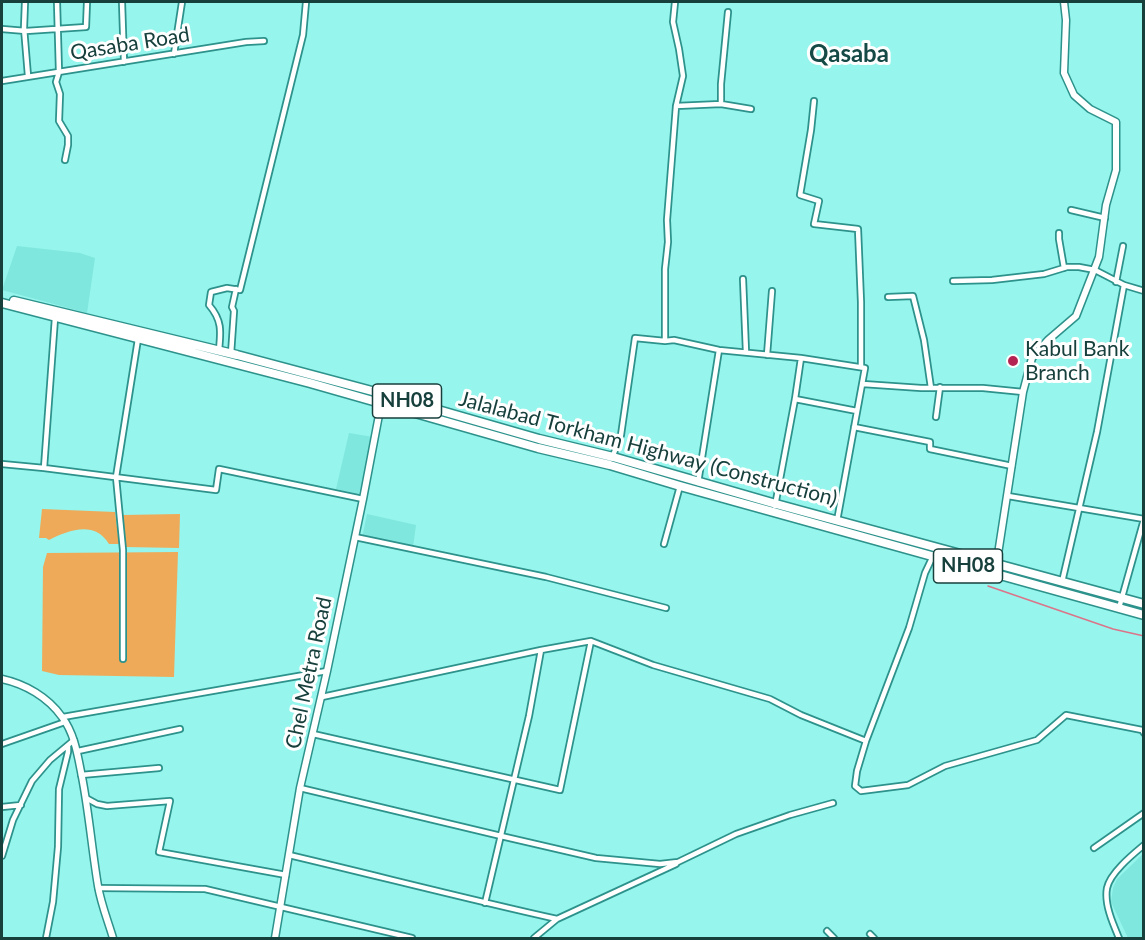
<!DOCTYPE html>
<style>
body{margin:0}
#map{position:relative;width:1145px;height:940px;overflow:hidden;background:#96f5ec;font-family:Lato,sans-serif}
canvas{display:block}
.frame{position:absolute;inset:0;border:3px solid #17403d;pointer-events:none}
</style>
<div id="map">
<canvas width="1145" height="940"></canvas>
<div class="frame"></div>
</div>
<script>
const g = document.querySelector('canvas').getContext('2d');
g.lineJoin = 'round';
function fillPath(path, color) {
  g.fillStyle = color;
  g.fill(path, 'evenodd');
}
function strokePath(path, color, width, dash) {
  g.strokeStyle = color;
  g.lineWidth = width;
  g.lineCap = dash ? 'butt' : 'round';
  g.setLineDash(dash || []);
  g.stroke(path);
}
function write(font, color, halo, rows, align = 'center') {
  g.font = font + ' Lato,sans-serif';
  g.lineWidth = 6;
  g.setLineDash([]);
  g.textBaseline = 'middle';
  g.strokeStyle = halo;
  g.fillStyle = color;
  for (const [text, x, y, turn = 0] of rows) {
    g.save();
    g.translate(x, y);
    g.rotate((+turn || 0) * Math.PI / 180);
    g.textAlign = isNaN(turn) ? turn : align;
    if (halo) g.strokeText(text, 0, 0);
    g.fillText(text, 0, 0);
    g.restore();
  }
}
fillPath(new Path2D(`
 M 17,246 L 80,253 L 95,258 L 87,313 L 2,290 Z
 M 349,433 L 373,437 L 359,494 L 336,489 Z
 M 367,514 L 416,525 L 413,547 L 362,538 Z
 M 1143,854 L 1143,938 L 1128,938 L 1111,902 L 1113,888 L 1117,879 Z`), '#7fe7de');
fillPath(new Path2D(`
 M 42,509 L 115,512 L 119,544 L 109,544 C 95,520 68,530 49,540 L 46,538 L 39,538 Z
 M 180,514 L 179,548 L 125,547 L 123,515 Z
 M 178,552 L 174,677 L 59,675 L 42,671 L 43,567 L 47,553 Z`), '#efaa59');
strokePath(new Path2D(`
 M 988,586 L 1113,629 L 1144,636`), '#db7489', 1.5);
const minor = new Path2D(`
 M 25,2 L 24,28 L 28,76
 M 57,2 L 59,72 L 56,82 L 60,94 L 59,121 L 68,136 L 68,145 L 65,160
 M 122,2 L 124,62
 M 2,29 L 26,31 L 86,27 L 87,2
 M 174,54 L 182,2
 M 2,81 L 246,42 L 264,41
 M 814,101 L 811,130 L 800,195 L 819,201 L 814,224 L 858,229 L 861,302 L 861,367
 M 721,104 L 721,84 L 728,12
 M 676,106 L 721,104 L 751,109
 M 1071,210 L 1105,218
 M 1059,233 L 1059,239 L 1064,268
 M 743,279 L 746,352
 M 953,281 L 992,280 L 1044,274 L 1067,267 L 1079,267 L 1095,270 L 1124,285 L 1144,291
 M 1116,282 L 1123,246
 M 888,297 L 913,296 L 924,340 L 931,388
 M 665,341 L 665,269 L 668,242 L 667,220 L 676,106 L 683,76 L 679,49 L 673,22 L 675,2
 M 219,350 C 221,331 222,320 209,305 L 211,292 L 227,288 L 240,290 L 303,35 L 306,2
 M 231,354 L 234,311 L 232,307 L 236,289
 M 767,355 L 772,291
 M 863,384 L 921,388 L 983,388 L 1023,392
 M 795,399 L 857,411
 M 936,417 L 940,387
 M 854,427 L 930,442 L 930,449 L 1012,466
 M 612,458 L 621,435 L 635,338 L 665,341 L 674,340 L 719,350 L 801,358 L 865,368 L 837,521
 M 2,464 L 44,468 L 55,318
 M 44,468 L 216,490 L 219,469 L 363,499
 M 698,483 L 719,350
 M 1008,496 L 1144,519 L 1119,608
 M 775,506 L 795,399 L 801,358
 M 355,537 L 546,577 L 666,608
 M 664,544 L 680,486
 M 933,556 L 925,573 L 909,628 L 866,741 L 857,771 L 855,786 L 861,791 L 908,785 L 945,766 L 1037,740 L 1066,715 L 1142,730 L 1144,733
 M 1062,582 L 1097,432 L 1124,285
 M 123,659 L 123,550 L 116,477 L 138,339
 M 322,697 L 541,650 L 591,641 L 653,665 L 770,699 L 801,715 L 866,741
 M 63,717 L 327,671
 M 313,734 L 560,790 L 591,641
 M 2,744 L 65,722
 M 78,751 L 180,729
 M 81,775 L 159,768
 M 300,788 L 501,836 L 596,858 L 660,864 L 678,862 L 736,834 L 790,815 L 833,803
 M 86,798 L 97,804 L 107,806 L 170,801 L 159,852 L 286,875
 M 2,807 L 21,805
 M 1094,848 L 1144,813
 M 289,855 C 378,876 467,899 557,919
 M 2,856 L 13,820 L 32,781 L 50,760 L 74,740
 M 98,888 L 205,889 L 412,938
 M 485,903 L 529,716 L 541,650
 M 827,931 L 834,938
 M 870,934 L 874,938
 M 46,938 L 53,902 L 58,847 L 59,789 L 68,752 L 68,746
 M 534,938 L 557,919 L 676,864
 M 1119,938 C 1113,924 1104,904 1107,888 C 1110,873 1132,855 1144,845`);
const tertiary = new Path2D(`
 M 996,567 L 1023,392 L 1032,358 L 1048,340 L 1076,316 L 1099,257 L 1106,205 L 1116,170 L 1116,122 L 1090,109 L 1074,95 L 1064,73 L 1066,20 L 1064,2
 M 2,679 C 25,684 48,697 62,717 C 75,734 78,757 82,777 C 89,813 92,850 98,886 C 101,904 108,921 113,938
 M 275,938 L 300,788 L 327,671 L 363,499 L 379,415`);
const trunk = new Path2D(`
 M 14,301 L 237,355 L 372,391 L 539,439 L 613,457 L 776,504 L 1144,604
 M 2,303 L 310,383 L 538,448 L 610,465 L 680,486 L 1144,615`);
strokePath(minor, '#2d928b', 8);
strokePath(tertiary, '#2d928b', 9);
strokePath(trunk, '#2d928b', 11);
strokePath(minor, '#fff', 4.5);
strokePath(tertiary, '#fff', 6);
strokePath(trunk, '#fff', 8);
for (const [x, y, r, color] of [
 [1013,361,6,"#b42452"]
]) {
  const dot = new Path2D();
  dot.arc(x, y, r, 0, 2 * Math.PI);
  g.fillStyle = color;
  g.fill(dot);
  strokePath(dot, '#fff', 2);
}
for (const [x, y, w] of [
 [407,401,69],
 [968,566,69]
]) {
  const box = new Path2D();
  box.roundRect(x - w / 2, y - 17, w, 34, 4.5);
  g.fillStyle = '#fff';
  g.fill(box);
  strokePath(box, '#17403d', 1.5);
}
write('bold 20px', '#17403d', null, [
 ["NH08",407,401],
 ["NH08",968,566]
]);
write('21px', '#17403d', '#fff', [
 ["Qasaba Road",130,44,-9],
 ["Jalalabad Torkham Highway (Construction)",648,449,15],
 ["Chel Metra Road",309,673,-78]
]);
write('21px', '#17403d', '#fff', [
 ["Kabul Bank",1025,349],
 ["Branch",1025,373]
], 'left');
write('bold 24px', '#154a46', '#fff', [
 ["Qasaba",849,54]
]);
</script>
